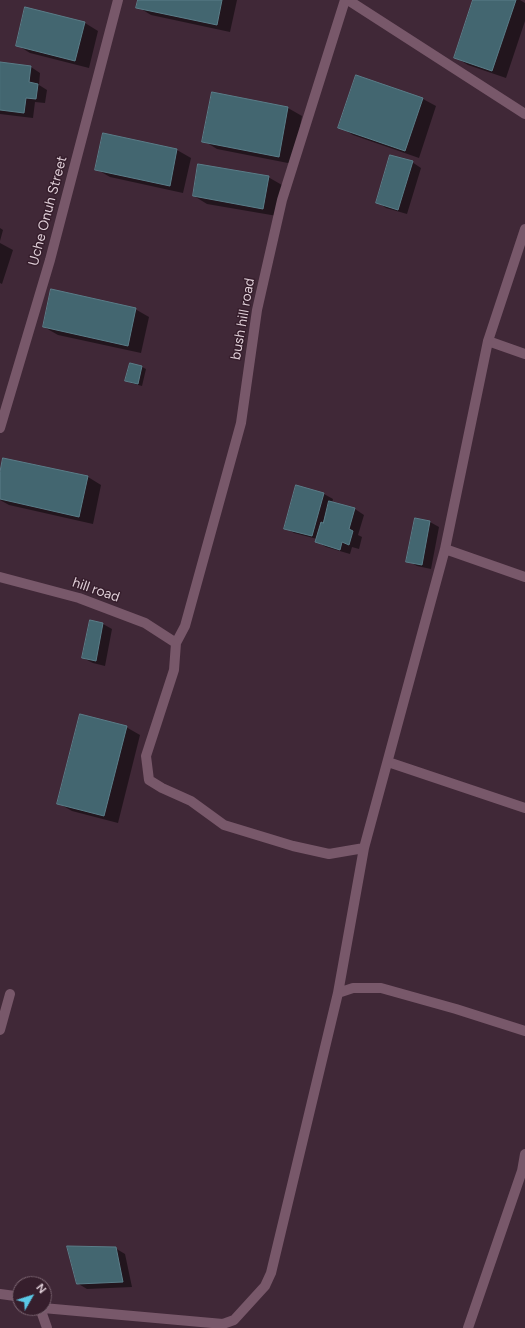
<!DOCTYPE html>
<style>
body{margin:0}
#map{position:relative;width:525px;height:1328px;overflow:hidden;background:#402837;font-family:Figtree,sans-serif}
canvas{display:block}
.north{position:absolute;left:12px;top:1276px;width:40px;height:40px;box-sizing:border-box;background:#361e2c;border:1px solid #7a6470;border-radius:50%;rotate:51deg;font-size:11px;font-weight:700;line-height:16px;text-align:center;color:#dfced7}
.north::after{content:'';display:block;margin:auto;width:14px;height:18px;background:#5ac8e6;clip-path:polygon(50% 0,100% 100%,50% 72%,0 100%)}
</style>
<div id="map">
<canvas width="525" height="1328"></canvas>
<div class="north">N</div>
</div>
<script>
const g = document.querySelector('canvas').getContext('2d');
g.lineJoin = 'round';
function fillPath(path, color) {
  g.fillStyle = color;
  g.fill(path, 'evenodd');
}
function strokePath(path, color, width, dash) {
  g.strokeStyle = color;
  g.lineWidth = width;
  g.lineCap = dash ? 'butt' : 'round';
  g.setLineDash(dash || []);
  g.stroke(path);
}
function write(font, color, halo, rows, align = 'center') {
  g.font = font + ' Figtree,sans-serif';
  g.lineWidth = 3;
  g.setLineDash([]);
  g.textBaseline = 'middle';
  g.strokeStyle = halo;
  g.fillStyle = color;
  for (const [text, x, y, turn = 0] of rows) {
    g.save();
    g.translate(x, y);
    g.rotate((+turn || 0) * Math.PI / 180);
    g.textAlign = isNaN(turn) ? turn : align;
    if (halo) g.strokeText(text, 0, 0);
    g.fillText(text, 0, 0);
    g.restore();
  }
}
fillPath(new Path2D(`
 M 139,0 L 237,0 L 230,32 L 151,15 L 138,7 Z
 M 474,0 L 520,0 L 525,3 L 525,21 L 506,78 L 468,65 L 455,57 Z
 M 85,23 L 98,31 L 89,68 L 30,53 L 17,45 Z
 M 0,63 L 31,67 L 40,73 L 39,85 L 47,90 L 45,103 L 35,102 L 33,118 L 0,114 Z
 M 213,93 L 288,108 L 302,116 L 293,164 L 217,149 L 204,141 Z
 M 423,99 L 436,106 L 419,158 L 353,135 L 340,127 Z
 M 104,135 L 177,150 L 191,158 L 183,193 L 110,177 L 96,169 Z
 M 412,162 L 421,168 L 407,214 L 386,208 L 377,202 Z
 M 268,177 L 282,185 L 277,216 L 207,204 L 194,196 Z
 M 0,228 L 3,230 L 0,241 Z
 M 0,243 L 13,250 L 2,284 L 0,283 Z
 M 135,309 L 149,317 L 141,353 L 58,335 L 44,327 Z
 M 142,367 L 146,369 L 142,386 L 131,383 L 127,381 Z
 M 0,477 L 88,477 L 101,485 L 93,524 L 9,505 L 0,500 Z
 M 324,494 L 333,499 L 332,503 L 355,509 L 364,515 L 358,535 L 362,537 L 359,549 L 352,547 L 350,554 L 326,547 L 317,542 L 317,539 L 294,533 L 285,528 Z
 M 416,519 L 430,522 L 439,527 L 431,569 L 417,566 L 408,561 Z
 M 103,624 L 112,629 L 105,666 L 93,663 L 83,658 Z
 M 126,727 L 140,735 L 118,823 L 72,811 L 58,803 Z
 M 115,1248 L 125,1254 L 132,1287 L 87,1289 L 77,1283 Z`), '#0007');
const building = new Path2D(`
 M 138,0 L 222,0 L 217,25 L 136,8 Z
 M 473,0 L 516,0 L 492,71 L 454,58 Z
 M 25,7 L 85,22 L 75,61 L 16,46 Z
 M 0,62 L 31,66 L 29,82 L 38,84 L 36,99 L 26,98 L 24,113 L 0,110 Z
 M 356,75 L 423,98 L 405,151 L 338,128 Z
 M 212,92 L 288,107 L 279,157 L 202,142 Z
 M 103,133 L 177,149 L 170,186 L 95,170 Z
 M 390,155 L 413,161 L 398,210 L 376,203 Z
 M 198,164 L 269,176 L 263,209 L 193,196 Z
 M 51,289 L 136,308 L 128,346 L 43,327 Z
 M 130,363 L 142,366 L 138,384 L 125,381 Z
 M 3,458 L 88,476 L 79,517 L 0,499 L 0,472 Z
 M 296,485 L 324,493 L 312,536 L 284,529 Z
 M 329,501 L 355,508 L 349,529 L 353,531 L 349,545 L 342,542 L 340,550 L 315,542 L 321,522 L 323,523 Z
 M 415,518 L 430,521 L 422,565 L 406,562 Z
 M 90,620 L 103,623 L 96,661 L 82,658 Z
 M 80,714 L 127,726 L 104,816 L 57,804 Z
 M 67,1246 L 116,1247 L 123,1282 L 77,1284 Z`);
fillPath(building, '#436670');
strokePath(building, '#5a7d88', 1);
strokePath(new Path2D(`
 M 345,0 L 282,200 L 257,310 L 241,423 L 185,626 L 176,643 L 174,670 L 146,756 L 149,780 L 162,788 L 191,801 L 224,825 L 293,846 L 329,854 L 364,848
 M 348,0 L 525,114
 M 488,341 L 525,354
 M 0,428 L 50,260 L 118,0
 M 445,549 L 525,577
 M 0,577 L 79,598 L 145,623 L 176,643
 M 388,762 L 525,808
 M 338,993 L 353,988 L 381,988 L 456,1009 L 525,1031
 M 0,1030 L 10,994
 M 0,1294 L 15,1296 L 20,1298
 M 40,1308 L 47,1328
 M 43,1308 L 223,1324 L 234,1320 L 265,1286 L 271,1273 L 338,993 L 364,848 L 445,549 L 488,341 L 525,229
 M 468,1328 L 522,1171 L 525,1154`), '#78586a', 10);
write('14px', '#dfced7', '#361e2c', [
 ["Uche Onuh Street",48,211,-75],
 ["bush hill road",243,319,-80],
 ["hill road",96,590,19]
]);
</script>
